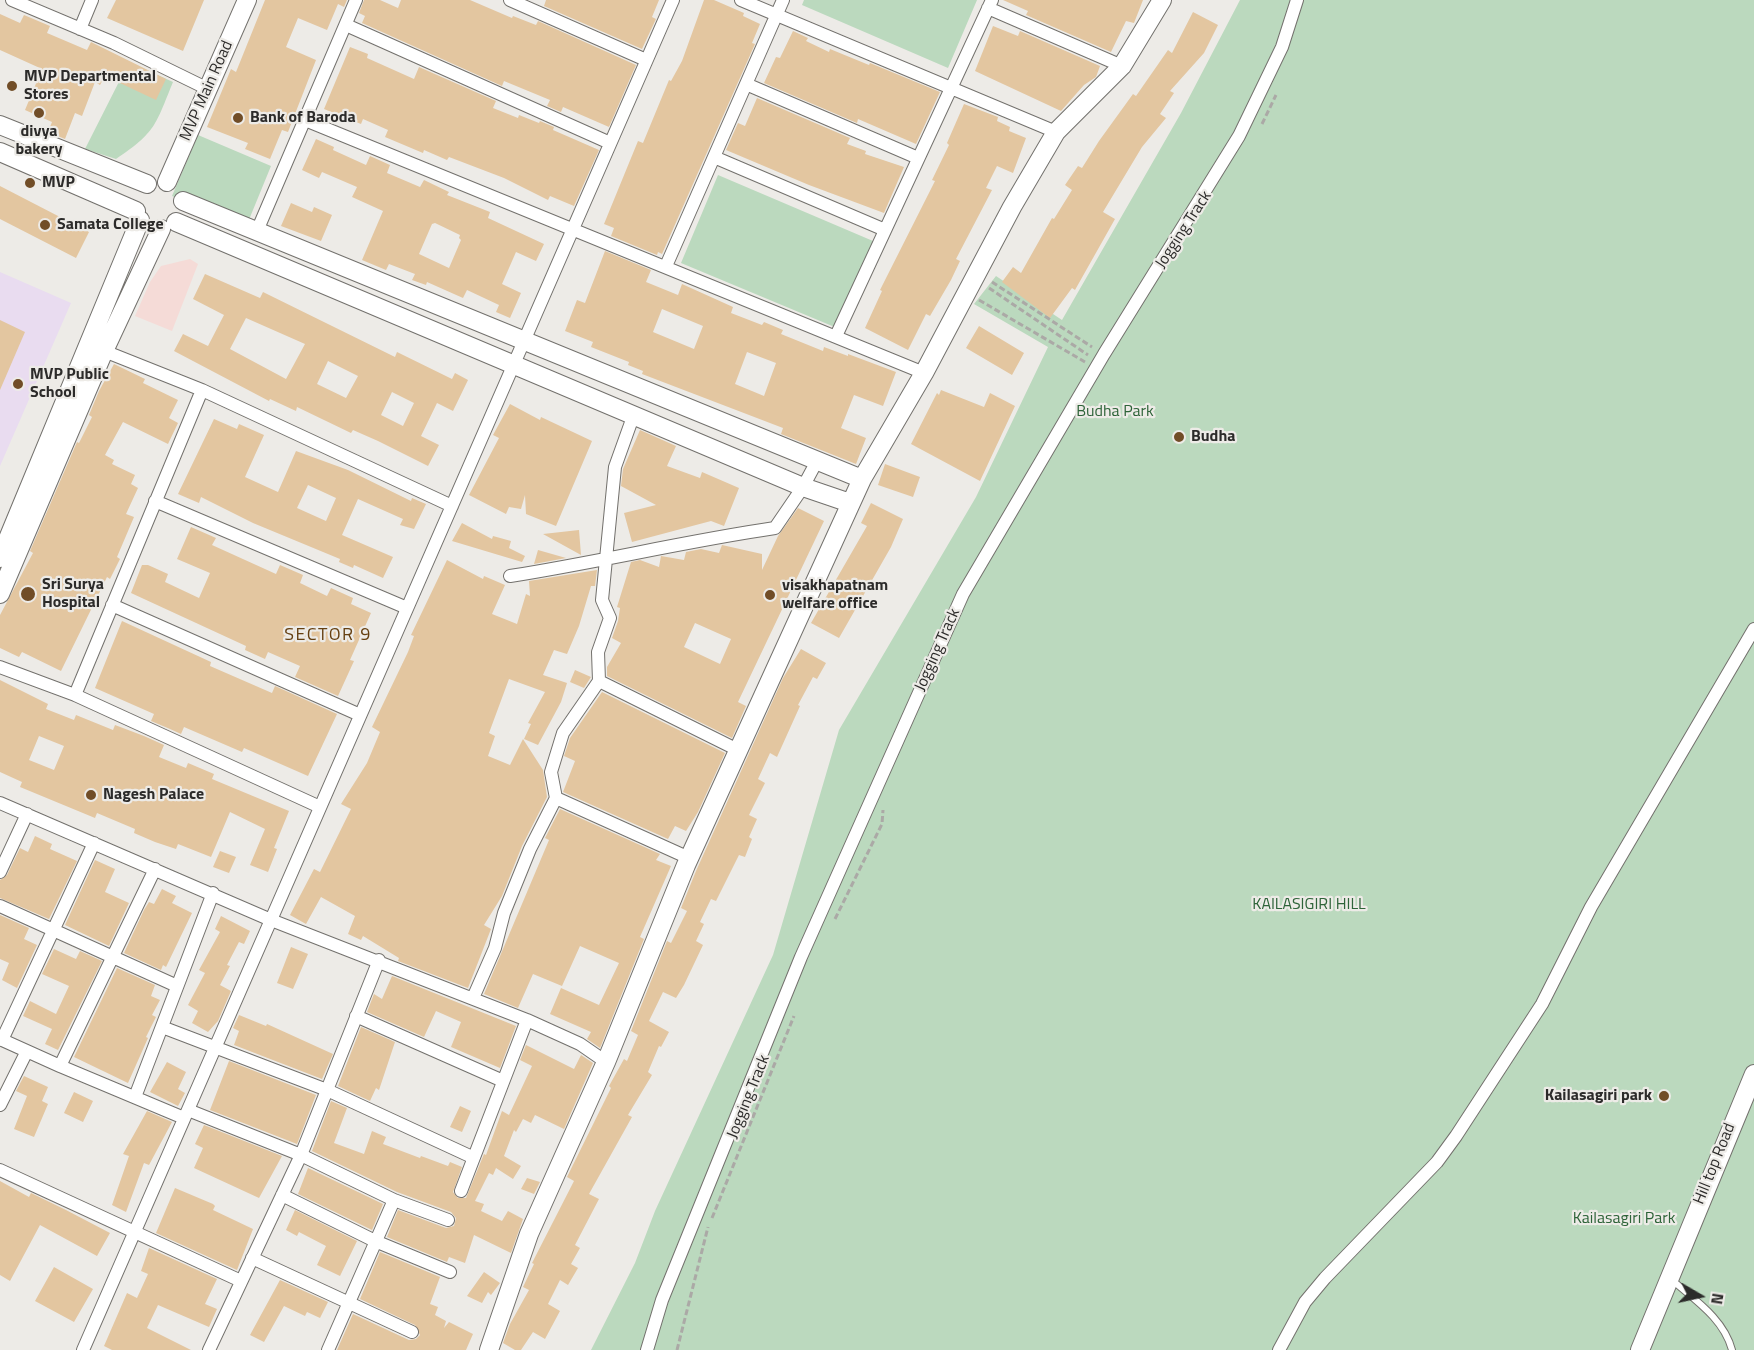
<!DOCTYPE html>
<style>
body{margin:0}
#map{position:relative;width:1754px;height:1350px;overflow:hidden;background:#edebe7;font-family:"Titillium Web",sans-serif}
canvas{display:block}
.north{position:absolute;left:1670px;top:1266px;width:60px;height:60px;-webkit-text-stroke:4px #edebe7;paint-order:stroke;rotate:99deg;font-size:16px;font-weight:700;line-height:24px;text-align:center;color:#2c2b2a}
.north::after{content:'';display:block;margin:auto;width:21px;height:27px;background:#2c2b2a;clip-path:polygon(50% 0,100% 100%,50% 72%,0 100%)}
</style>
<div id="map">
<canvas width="1754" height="1350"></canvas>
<div class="north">N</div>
</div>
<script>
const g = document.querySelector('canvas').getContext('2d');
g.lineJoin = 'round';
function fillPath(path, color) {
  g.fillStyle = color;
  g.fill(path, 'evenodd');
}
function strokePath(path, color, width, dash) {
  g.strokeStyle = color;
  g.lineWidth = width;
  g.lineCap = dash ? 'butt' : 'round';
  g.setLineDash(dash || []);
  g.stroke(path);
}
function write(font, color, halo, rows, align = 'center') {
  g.font = font + ' "Titillium Web",sans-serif';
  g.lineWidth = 4.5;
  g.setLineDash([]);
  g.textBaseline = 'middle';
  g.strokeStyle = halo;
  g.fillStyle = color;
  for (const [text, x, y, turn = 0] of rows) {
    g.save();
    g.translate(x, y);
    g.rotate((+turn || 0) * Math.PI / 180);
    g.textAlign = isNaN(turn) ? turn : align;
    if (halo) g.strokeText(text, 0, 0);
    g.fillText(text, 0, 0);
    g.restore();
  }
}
fillPath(new Path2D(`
 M 190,259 L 198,264 L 172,331 L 135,316 L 150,282 L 161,266 Z`), '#f5dbd7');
fillPath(new Path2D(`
 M 0,272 L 71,303 L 0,466 Z`), '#e9dcf0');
fillPath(new Path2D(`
 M 804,0 L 977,0 L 948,68 L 802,5 Z
 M 1240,0 L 1754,0 L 1754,1350 L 591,1350 L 635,1263 L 655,1211 L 773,955 L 839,730 L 976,497 L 1048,347 L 974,304 L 996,276 L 1062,320 L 1181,113 Z
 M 129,62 L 173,82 C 155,126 156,132 116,159 L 85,149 Z
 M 198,135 L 271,166 L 246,227 L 172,196 Z
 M 718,175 L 873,241 L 837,328 L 681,263 Z`), '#bbd9be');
fillPath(new Path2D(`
 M 116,0 L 204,0 L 183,51 L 107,18 Z
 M 265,0 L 347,0 L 344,7 L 338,4 L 327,30 L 298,18 L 286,47 L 316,60 L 288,132 L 282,130 L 270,159 L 245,149 L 248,143 L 207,127 L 231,69 L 236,72 Z
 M 364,0 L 380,0 L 398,8 L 401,0 L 470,0 L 512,18 L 513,16 L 536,25 L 538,21 L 636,65 L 609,127 L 563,107 L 561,112 L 547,106 L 550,100 L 504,81 L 502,86 L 362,23 L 365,16 L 359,13 Z
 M 546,0 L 659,0 L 652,17 L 656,19 L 642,49 L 544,6 Z
 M 704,0 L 714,0 L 744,13 L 743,16 L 760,24 L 752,43 L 755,44 L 662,254 L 658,252 L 657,255 L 611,236 L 614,228 L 604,224 L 638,141 L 643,143 L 669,80 L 671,81 L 682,61 Z
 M 1003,0 L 1143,0 L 1134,23 L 1126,21 L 1111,52 L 1026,15 L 1028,11 Z
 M 1193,12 L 1218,25 L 1204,53 L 1170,91 L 1174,93 L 1160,114 L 1166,118 L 1142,147 L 1103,212 L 1115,219 L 1075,290 L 1072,288 L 1050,318 L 1002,282 L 1013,267 L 1021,273 L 1052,218 L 1054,219 L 1072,190 L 1065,185 L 1078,166 L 1082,168 L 1099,141 L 1133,94 L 1136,96 L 1168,50 L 1172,53 Z
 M 0,14 L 20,23 L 24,15 L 50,26 L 47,33 L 87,50 L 91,42 L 166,79 L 156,100 L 105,76 L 100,85 L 95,82 L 82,116 L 75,113 L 65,139 L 48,132 L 52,122 L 25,110 L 42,69 L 0,50 Z
 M 993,26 L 1018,36 L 1020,31 L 1100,66 L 1096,77 L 1084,85 L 1061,111 L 975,71 Z
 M 793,31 L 808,38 L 806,41 L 829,52 L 830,49 L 869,65 L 870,63 L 940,92 L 916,144 L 858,119 L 857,123 L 764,83 L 776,57 L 780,58 Z
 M 350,47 L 368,54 L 367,58 L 414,79 L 419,67 L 496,101 L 493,108 L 518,118 L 519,115 L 539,123 L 540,121 L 554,127 L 553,130 L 599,150 L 574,206 L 550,196 L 548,200 L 504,178 L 449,157 L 447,160 L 424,150 L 423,153 L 385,137 L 388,130 L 363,119 L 361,124 L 324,109 Z
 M 757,98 L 850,138 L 847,144 L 866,151 L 865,154 L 904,167 L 884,213 L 809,185 L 726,150 L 738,123 L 745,126 Z
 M 964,104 L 998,117 L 997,121 L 1010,127 L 1009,131 L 1026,138 L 1013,173 L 997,166 L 986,188 L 992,190 L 956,259 L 960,261 L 951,280 L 930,316 L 926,314 L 908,350 L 865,328 L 882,291 L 880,290 L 935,181 L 932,180 L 949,145 L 947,143 Z
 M 316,139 L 334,147 L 333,150 L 366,165 L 370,156 L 390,165 L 387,173 L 420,187 L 424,180 L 449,192 L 447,195 L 490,212 L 488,218 L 544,244 L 536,261 L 516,252 L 502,284 L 521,293 L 510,318 L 496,312 L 499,305 L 467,290 L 463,298 L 427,282 L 426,285 L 412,280 L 415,274 L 389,264 L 386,270 L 362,260 L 383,211 L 352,197 L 357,187 L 322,172 L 319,178 L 302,170 ZM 435,223 L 460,235 L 459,238 L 461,240 L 449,268 L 419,254 L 432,224 Z
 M 0,186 L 89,232 L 76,258 L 0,219 Z
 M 291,203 L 312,212 L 314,207 L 332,215 L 321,241 L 281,226 Z
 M 605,251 L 651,270 L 646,282 L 678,295 L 682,284 L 733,307 L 731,313 L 762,325 L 764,322 L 783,330 L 781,334 L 823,351 L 824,347 L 848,356 L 848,354 L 896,372 L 883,406 L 854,395 L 841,428 L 866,438 L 856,464 L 781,434 L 783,428 L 642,374 L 643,371 L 628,365 L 629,362 L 591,347 L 593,342 L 565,331 L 577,300 L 585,303 ZM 662,309 L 703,326 L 694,349 L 653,332 ZM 747,352 L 776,363 L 764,396 L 735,384 Z
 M 205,274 L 260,298 L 263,292 L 395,357 L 397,352 L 452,379 L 455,373 L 468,380 L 453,411 L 437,403 L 421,436 L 439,445 L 428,466 L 378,441 L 353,430 L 351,433 L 297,407 L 296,411 L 270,399 L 269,401 L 174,351 L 183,334 L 208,346 L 224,315 L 193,299 ZM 246,318 L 305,344 L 286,379 L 230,349 ZM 328,361 L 358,376 L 346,398 L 317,384 ZM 392,392 L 414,403 L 403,426 L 381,415 Z
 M 0,320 L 25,332 L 0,390 Z
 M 979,326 L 1024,353 L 1012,375 L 966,348 Z
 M 114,364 L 145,379 L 143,383 L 178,400 L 169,418 L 178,423 L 168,444 L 123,422 L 105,455 L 114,460 L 112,464 L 135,475 L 131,484 L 138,488 L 126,514 L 134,517 L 117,557 L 120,559 L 110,579 L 107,577 L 61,671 L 22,652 L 19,657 L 0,648 L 0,615 L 33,553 L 30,551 L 77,442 L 79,443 L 92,417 L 89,415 L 99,391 Z
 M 941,390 L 984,407 L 990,393 L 1015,406 L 980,481 L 911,444 L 937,393 L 939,395 Z
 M 510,404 L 540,420 L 541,417 L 592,441 L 556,526 L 526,514 L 525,495 L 521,509 L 509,507 L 506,514 L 469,495 L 499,438 L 493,435 Z
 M 214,419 L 237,429 L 239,424 L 264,435 L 245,477 L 278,492 L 296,451 L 348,470 L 411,501 L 412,498 L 426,504 L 414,529 L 400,525 L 403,519 L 358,499 L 342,535 L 393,557 L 383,578 L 354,565 L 353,568 L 339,562 L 340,559 L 253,523 L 201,497 L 199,503 L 178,494 ZM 308,485 L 336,498 L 326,521 L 297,508 Z
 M 640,430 L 676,446 L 667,466 L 700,478 L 702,472 L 739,488 L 724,526 L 711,521 L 632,542 L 624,513 L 656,505 L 621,486 L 623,469 Z
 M 885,464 L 920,477 L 913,497 L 878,485 Z
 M 871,503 L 903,519 L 891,547 L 839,638 L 811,623 L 867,526 L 861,523 Z
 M 798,508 L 824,521 L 738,702 L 746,706 L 732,738 L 607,676 L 607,667 L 621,643 L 612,638 L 618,621 L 620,608 L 617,607 L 631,562 L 640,560 L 659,567 L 661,556 L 684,560 L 686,552 L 701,549 L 719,553 L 722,545 L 762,554 L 762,570 L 778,536 ZM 695,623 L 731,639 L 720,664 L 684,647 Z
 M 462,523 L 492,539 L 493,536 L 511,541 L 509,548 L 525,556 L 522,562 L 452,541 Z
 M 191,527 L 216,538 L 212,545 L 276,574 L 280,565 L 303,575 L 300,583 L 327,596 L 331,588 L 353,598 L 351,604 L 371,613 L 350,660 L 354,661 L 338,696 L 295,677 L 300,666 L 268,652 L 265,659 L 245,650 L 246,646 L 131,593 L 142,565 L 148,565 L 168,574 L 165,582 L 199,598 L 210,573 L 177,559 Z
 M 579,530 L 581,555 L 543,534 Z
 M 538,550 L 566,558 L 534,564 Z
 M 447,560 L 483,579 L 484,576 L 505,585 L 492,614 L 517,624 L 526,594 L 530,596 L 529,581 L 597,570 L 595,586 L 591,586 L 579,626 L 567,654 L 554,650 L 543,675 L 567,683 L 561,702 L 538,745 L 524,739 L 531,724 L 528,723 L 545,692 L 509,679 L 489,733 L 495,736 L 488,756 L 510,765 L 523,739 L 543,770 L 547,797 L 522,846 L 502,896 L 484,925 L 491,929 L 468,988 L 398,961 L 399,958 L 363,936 L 361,940 L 348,934 L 355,916 L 321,897 L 306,924 L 290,915 L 314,869 L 320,872 L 351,809 L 341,804 L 367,763 L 380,732 L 372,727 L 408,652 L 414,636 L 411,635 Z
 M 122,621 L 211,662 L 210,666 L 272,693 L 275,686 L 337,714 L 308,776 L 244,748 L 242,752 L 184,727 L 181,734 L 170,729 L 151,721 L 154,714 L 95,688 Z
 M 801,649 L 826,663 L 817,679 L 813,677 L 798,705 L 800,706 L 777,757 L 770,753 L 758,779 L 765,783 L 749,815 L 757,819 L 749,837 L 752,839 L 745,857 L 739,855 L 716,901 L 711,899 L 700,922 L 704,924 L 696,941 L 703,945 L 684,985 L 676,998 L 663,992 L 649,1021 L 669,1032 L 661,1047 L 659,1046 L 648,1072 L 652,1075 L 628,1115 L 632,1117 L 589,1194 L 599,1199 L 575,1245 L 580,1248 L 571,1264 L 578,1268 L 568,1285 L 560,1280 L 548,1304 L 560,1311 L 545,1339 L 533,1332 L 521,1350 L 515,1350 L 503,1343 L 510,1324 L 529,1290 L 523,1287 L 534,1264 L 532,1263 L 574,1181 L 567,1177 L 611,1088 L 609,1086 L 624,1059 L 627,1061 L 638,1035 L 631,1031 L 667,941 L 671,943 L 687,911 L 681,908 L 696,871 L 783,678 Z
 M 575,670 L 591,677 L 584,688 L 570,682 Z
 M 0,680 L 48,704 L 46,709 L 74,720 L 76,715 L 113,730 L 115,725 L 144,736 L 164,745 L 159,757 L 186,768 L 188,763 L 214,774 L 212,779 L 289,811 L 274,848 L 277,849 L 268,872 L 250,865 L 265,829 L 230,812 L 211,857 L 178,844 L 176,849 L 155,842 L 134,833 L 135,829 L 97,813 L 95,818 L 20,787 L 22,782 L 0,772 ZM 39,736 L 64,746 L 54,770 L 29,760 Z
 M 602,692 L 725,753 L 698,812 L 686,831 L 675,826 L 668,839 L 563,792 L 575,761 L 564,756 L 570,738 Z
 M 560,809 L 660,854 L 656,860 L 671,866 L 640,937 L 644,939 L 600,1048 L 587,1039 L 591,1032 L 550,1014 L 561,988 L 599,1005 L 619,963 L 580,946 L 562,986 L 533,974 L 518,1008 L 484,994 L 549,840 L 545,838 Z
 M 35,836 L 52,844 L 50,849 L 77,861 L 49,919 L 0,898 L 0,880 L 7,875 L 20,848 L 28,852 Z
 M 220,851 L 236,857 L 229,873 L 213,867 Z
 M 95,860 L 115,869 L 105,892 L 129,903 L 109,946 L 65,925 Z
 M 162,889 L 176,896 L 172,903 L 192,913 L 166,967 L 163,965 L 161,970 L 124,953 L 144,910 L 149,902 L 154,904 Z
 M 0,915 L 29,928 L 24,939 L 37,945 L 17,988 L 2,980 L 9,963 L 0,959 Z
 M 221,916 L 250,931 L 244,944 L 239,942 L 227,965 L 230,966 L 220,985 L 231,991 L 218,1021 L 208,1032 L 192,1023 L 198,1011 L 188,1005 L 205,973 L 199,970 L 220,932 L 215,929 Z
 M 291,947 L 308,954 L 293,989 L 277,983 Z
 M 54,949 L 76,959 L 80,951 L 102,961 L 58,1050 L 45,1044 L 52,1029 L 23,1016 L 30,1001 L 56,1014 L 69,986 L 42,974 Z
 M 117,968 L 155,985 L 151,996 L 160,1000 L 152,1015 L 156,1017 L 146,1037 L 148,1038 L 128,1083 L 74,1057 Z
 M 392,976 L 516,1026 L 500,1068 L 451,1047 L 461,1022 L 436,1011 L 424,1037 L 367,1012 L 374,994 L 382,999 Z
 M 239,1015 L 266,1026 L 267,1024 L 333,1054 L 322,1079 L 234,1045 L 239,1031 L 233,1028 Z
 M 361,1027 L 395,1042 L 379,1090 L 376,1088 L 370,1101 L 338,1086 Z
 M 526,1045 L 574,1069 L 581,1055 L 593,1063 L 564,1129 L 535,1115 L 531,1123 L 523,1119 L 516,1132 L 514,1130 L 504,1156 L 521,1166 L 513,1179 L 496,1168 L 493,1175 L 489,1173 L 475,1201 L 484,1204 L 481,1211 L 502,1221 L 508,1211 L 523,1219 L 511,1253 L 474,1235 L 465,1263 L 449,1257 L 447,1262 L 387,1237 L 398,1210 L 446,1228 L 454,1226 L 456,1218 L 451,1212 L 397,1192 L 312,1151 L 331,1101 L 347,1108 L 334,1143 L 364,1154 L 372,1131 L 386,1137 L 383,1144 L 420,1158 L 421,1156 L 448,1166 L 450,1162 L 462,1167 L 453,1192 L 458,1198 L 466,1198 L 484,1154 L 486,1155 L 502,1111 L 509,1115 L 532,1066 L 520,1060 Z
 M 229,1061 L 316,1095 L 297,1144 L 210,1110 Z
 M 167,1062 L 186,1072 L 178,1089 L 185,1093 L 178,1106 L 150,1092 Z
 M 24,1076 L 48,1087 L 42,1101 L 48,1104 L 34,1137 L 14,1129 L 27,1096 L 16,1091 Z
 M 74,1092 L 93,1101 L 83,1122 L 64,1113 Z
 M 460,1106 L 471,1111 L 462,1132 L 450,1127 Z
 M 147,1111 L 172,1122 L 149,1165 L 144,1163 L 126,1212 L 112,1205 L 129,1156 L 123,1154 Z
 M 204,1125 L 282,1156 L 259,1198 L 194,1168 L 203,1148 L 195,1144 Z
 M 308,1168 L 383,1204 L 372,1230 L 298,1194 Z
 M 527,1178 L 540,1182 L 534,1194 L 521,1189 Z
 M 0,1181 L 29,1197 L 31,1193 L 66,1210 L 110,1233 L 97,1256 L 40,1225 L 10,1281 L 0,1275 Z
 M 175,1188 L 213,1204 L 215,1206 L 213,1210 L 253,1229 L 237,1270 L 156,1233 Z
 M 295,1210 L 357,1241 L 340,1276 L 317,1265 L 326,1246 L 299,1232 L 297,1236 L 286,1230 Z
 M 149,1248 L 217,1279 L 205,1304 L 217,1309 L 209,1327 L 158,1305 L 147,1328 L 191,1350 L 112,1350 L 104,1346 L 127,1293 L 137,1298 L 148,1274 L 141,1271 Z
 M 380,1252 L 440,1277 L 430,1304 L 438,1307 L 435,1315 L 446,1321 L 444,1328 L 449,1322 L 473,1334 L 466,1350 L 337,1350 L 353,1314 L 409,1340 L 416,1339 L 420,1335 L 415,1325 L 360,1299 Z
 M 54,1267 L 93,1289 L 74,1322 L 35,1301 Z
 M 484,1272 L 500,1283 L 491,1295 L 488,1292 L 482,1303 L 467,1296 Z
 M 280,1280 L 328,1302 L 320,1318 L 307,1312 L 305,1316 L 284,1306 L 264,1342 L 250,1335 Z`), '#e3c6a0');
const lane = new Path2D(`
 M 1672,1280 C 1695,1300 1724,1319 1732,1350`);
const street = new Path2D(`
 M 12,0 L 114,43 L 208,89
 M 510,0 L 646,60
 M 741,0 L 1056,132
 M 988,8 L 1122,66
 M 346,25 L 610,143
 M 80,29 L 92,0
 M 746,84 L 918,158
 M 305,120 L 924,373
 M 714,157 L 885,230
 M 257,231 L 356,0
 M 666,266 L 783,0
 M 836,336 L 992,0
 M 104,351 L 202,390 L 452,506
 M 155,501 L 407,608
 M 510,576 C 599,562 686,541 775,528 L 803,487 L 817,461
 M 112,605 L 360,715
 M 0,667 L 75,695 L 320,807
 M 599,681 L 598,652 L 610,618 L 602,600 L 615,467 L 634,414
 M 75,695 L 202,390
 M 556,798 L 551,772 L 563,733 L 599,681 L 738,750
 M 0,803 L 271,920 L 527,1020 L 580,1044 L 606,1062
 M 0,872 L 27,814
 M 0,906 L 177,986
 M 473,998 L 495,948 L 504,913 L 530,849 L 556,798 L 689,858
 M 356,1016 L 503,1081
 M 162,1027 L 327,1090 L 472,1157
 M 0,1039 L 60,1066 L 155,869
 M 2,1040 L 94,843
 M 60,1066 L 184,1118
 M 135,1097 L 213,893
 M 0,1105 L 27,1051
 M 188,1110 L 301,1155 L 394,1200 L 448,1220
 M 0,1170 L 241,1281
 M 461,1191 L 527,1020
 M 282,1195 L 375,1241 L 450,1272
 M 252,1258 L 412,1332
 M 83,1350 L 673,0
 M 209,1350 L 301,1155 L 379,960
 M 328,1350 L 394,1200
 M 647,1350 L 662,1300 L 801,957 L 963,594 L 1104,354 L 1239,136 L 1282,47 L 1297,0
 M 1279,1350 L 1305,1302 L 1325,1278 L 1437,1162 L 1456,1136 L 1542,1004 L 1591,907 L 1754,629`);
const secondary = new Path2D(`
 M 0,125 L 147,184
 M 0,152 L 136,211
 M 167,182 L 247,0
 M 183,201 L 862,479
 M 176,222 L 803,487 L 850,503
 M 0,558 L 140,220
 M 0,594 L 104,351 L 161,229
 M 489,1350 L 529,1234 L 606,1062 L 686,865 L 862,479 L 924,373 L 1012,207 L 1056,132 L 1122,66 L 1162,0
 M 1640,1350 L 1754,1074`);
strokePath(lane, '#73716d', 8);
strokePath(street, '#73716d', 14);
strokePath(secondary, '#73716d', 20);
strokePath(new Path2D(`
 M 1262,124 L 1276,95
 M 992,282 L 1092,347
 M 989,288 L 1088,355
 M 979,300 L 1085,362
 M 835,919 L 882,824 L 883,810
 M 712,1218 L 794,1016
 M 677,1350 L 708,1227`), '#aba9a6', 3, [6, 3]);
strokePath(lane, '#fff', 6);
strokePath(street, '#fff', 12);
strokePath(secondary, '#fff', 18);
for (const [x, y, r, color] of [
 [12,86,6,"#714d27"],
 [39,113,6,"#714d27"],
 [238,118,6,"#714d27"],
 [30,183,6,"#714d27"],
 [45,225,6,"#714d27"],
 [18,384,6,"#714d27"],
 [1179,437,6,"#714d27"],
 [28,594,8,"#714d27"],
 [770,595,6,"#714d27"],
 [91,795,6,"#714d27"],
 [1664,1096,6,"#714d27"]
]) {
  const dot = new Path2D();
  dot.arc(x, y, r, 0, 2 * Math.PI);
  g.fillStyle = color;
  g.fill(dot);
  strokePath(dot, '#edebe7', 2);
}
write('bold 16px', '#2c2b2a', '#edebe7', [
 ["MVP Departmental",24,77],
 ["Stores",24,95],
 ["Bank of Baroda",250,118],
 ["divya",39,132,"center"],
 ["bakery",39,150,"center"],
 ["MVP",42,183],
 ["Samata College",57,225],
 ["MVP Public",30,375],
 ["School",30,393],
 ["Budha",1191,437],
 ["Sri Surya",42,585],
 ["Hospital",42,603],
 ["visakhapatnam",782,586],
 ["welfare office",782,604],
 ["Nagesh Palace",103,795],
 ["Kailasagiri park",1652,1096,"right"]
], 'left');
write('16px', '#2c2b2a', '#edebe7', [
 ["MVP Main Road",207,91,-66],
 ["Jogging Track",1184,230,-57],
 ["Jogging Track",938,650,-66],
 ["Jogging Track",749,1097,-68],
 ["Hill top Road",1715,1164,-68]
]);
write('16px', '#2e6439', '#edebe7', [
 ["Budha Park",1115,412],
 ["KAILASIGIRI HILL",1309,905],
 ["Kailasagiri Park",1624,1219]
]);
g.letterSpacing = '1.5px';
write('18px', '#664011', '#edebe7', [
 ["SECTOR 9",328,636]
]);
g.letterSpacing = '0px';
</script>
